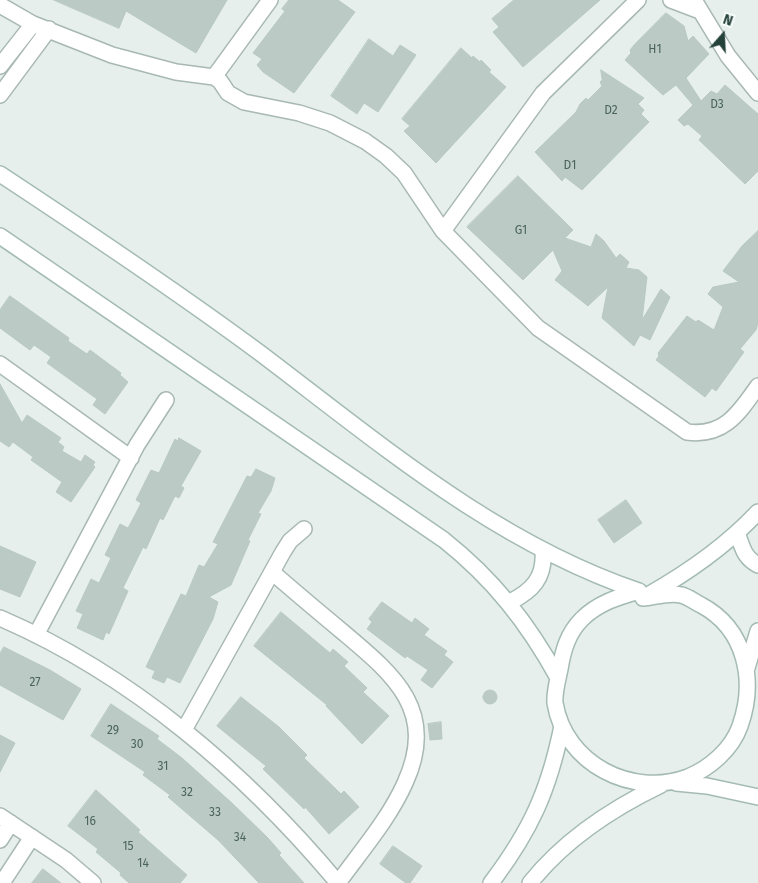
<!DOCTYPE html>
<style>
body{margin:0}
#map{position:relative;width:758px;height:883px;overflow:hidden;background:#e6efeb;font-family:"Fira Sans",sans-serif}
canvas{display:block}
.north{position:absolute;left:698px;top:10px;width:50px;height:50px;-webkit-text-stroke:4px #f7fbf9;paint-order:stroke;rotate:19deg;font-size:14px;font-weight:700;line-height:20px;text-align:center;color:#24423a}
.north::after{content:'';display:block;margin:auto;width:18px;height:22px;background:#24423a;clip-path:polygon(50% 0,100% 100%,50% 72%,0 100%)}
</style>
<div id="map">
<canvas width="758" height="883"></canvas>
<div class="north">N</div>
</div>
<script>
const g = document.querySelector('canvas').getContext('2d');
g.lineJoin = 'round';
function fillPath(path, color) {
  g.fillStyle = color;
  g.fill(path, 'evenodd');
}
function strokePath(path, color, width, dash) {
  g.strokeStyle = color;
  g.lineWidth = width;
  g.lineCap = dash ? 'butt' : 'round';
  g.setLineDash(dash || []);
  g.stroke(path);
}
function write(font, color, halo, rows, align = 'center') {
  g.font = font + ' "Fira Sans",sans-serif';
  g.lineWidth = 4;
  g.setLineDash([]);
  g.textBaseline = 'middle';
  g.strokeStyle = halo;
  g.fillStyle = color;
  for (const [text, x, y, turn = 0] of rows) {
    g.save();
    g.translate(x, y);
    g.rotate((+turn || 0) * Math.PI / 180);
    g.textAlign = isNaN(turn) ? turn : align;
    if (halo) g.strokeText(text, 0, 0);
    g.fillText(text, 0, 0);
    g.restore();
  }
}
const building = new Path2D(`
 M 54,0 L 227,0 L 196,53 L 126,11 L 119,28 Z
 M 289,0 L 338,0 L 355,12 L 294,93 L 263,72 L 257,65 L 262,59 L 253,53 L 285,11 L 282,9 Z
 M 514,0 L 600,0 L 523,67 L 493,32 L 499,27 L 492,19 Z
 M 666,13 L 684,26 L 688,41 L 693,36 L 709,54 L 686,78 L 701,101 L 711,91 L 717,94 L 725,85 L 758,114 L 758,171 L 745,184 L 699,140 L 702,136 L 688,124 L 684,126 L 678,120 L 693,105 L 676,85 L 663,95 L 625,60 L 631,53 L 630,50 L 635,44 Z
 M 369,39 L 393,56 L 400,45 L 416,55 L 378,112 L 364,103 L 357,114 L 331,96 Z
 M 461,48 L 472,58 L 473,56 L 480,62 L 481,60 L 491,70 L 489,72 L 506,87 L 436,163 L 404,131 L 410,126 L 402,119 Z
 M 601,70 L 644,98 L 638,104 L 644,110 L 641,114 L 649,122 L 582,190 L 565,177 L 562,181 L 535,152 L 576,112 L 580,104 L 586,98 L 588,100 L 602,86 L 600,82 L 602,80 Z
 M 518,176 L 573,230 L 565,238 L 591,247 L 596,234 L 604,241 L 616,258 L 620,254 L 629,262 L 626,268 L 639,270 L 647,277 L 642,320 L 661,289 L 670,297 L 650,340 L 640,335 L 634,346 L 602,318 L 608,287 L 588,306 L 555,280 L 562,271 L 553,250 L 523,280 L 467,227 Z
 M 758,231 L 758,323 L 756,330 L 740,349 L 744,352 L 716,391 L 712,388 L 705,397 L 656,360 L 659,356 L 658,353 L 687,316 L 696,322 L 698,320 L 714,330 L 723,307 L 708,294 L 713,287 L 739,282 L 723,271 L 742,246 Z
 M 10,296 L 69,338 L 68,341 L 87,354 L 90,350 L 121,373 L 120,375 L 128,382 L 105,414 L 93,405 L 97,399 L 47,363 L 51,357 L 34,345 L 30,350 L 0,328 L 0,310 Z
 M 0,384 L 22,423 L 27,415 L 61,438 L 58,442 L 64,447 L 62,451 L 81,462 L 85,455 L 95,462 L 93,465 L 95,467 L 71,502 L 56,492 L 62,482 L 31,460 L 33,457 L 13,442 L 9,447 L 0,441 Z
 M 179,438 L 201,451 L 181,486 L 184,488 L 179,498 L 175,496 L 163,520 L 160,518 L 146,549 L 143,547 L 123,588 L 128,591 L 109,634 L 106,632 L 103,640 L 77,628 L 83,614 L 76,611 L 91,579 L 99,583 L 111,558 L 105,555 L 120,524 L 128,528 L 135,515 L 141,503 L 136,500 L 151,470 L 159,473 L 175,439 L 178,441 Z
 M 256,469 L 275,478 L 271,491 L 258,513 L 261,514 L 248,540 L 250,541 L 231,585 L 209,597 L 218,602 L 213,619 L 180,683 L 167,677 L 164,683 L 152,678 L 155,671 L 146,667 L 181,594 L 186,596 L 199,565 L 204,567 L 218,544 L 213,542 L 247,476 L 251,477 Z
 M 626,500 L 642,523 L 614,543 L 598,520 Z
 M 0,546 L 36,562 L 20,597 L 0,589 Z
 M 382,602 L 412,623 L 415,618 L 429,629 L 424,635 L 447,651 L 444,655 L 453,662 L 432,688 L 421,680 L 428,670 L 407,656 L 405,658 L 367,629 L 372,622 L 369,619 Z
 M 281,612 L 330,653 L 333,649 L 348,662 L 344,666 L 367,688 L 363,692 L 389,716 L 362,744 L 326,706 L 327,705 L 254,646 Z
 M 4,647 L 50,670 L 81,689 L 63,720 L 0,685 L 0,654 Z
 M483 697a7 7 0 1 1 14 0a7 7 0 1 1-14 0Z
 M 241,697 L 279,727 L 307,755 L 304,758 L 341,794 L 344,791 L 359,807 L 329,834 L 305,807 L 304,809 L 263,769 L 266,766 L 217,726 Z
 M 111,704 L 159,736 L 157,739 L 182,758 L 233,804 L 268,838 L 281,853 L 279,855 L 304,883 L 259,883 L 218,840 L 168,797 L 170,795 L 143,775 L 145,772 L 91,736 Z
 M 441,722 L 442,739 L 430,740 L 428,724 Z
 M 0,735 L 15,743 L 0,772 Z
 M 96,790 L 140,830 L 138,832 L 187,875 L 180,883 L 129,883 L 120,875 L 121,873 L 96,852 L 98,849 L 68,826 Z
 M 393,846 L 422,866 L 410,883 L 406,883 L 380,864 Z
 M 43,869 L 61,883 L 32,883 Z`);
fillPath(building, '#bbcac4');
strokePath(building, '#b8c9c2', 1);
const street = new Path2D(`
 M 671,0 L 700,11
 M 694,0 L 728,56 L 758,93
 M 0,5 L 33,24 L 112,55 L 176,72 L 214,77 L 220,81 L 228,93 L 244,102 L 299,113 L 330,123 L 365,141 L 386,156 L 404,173 L 443,231 L 538,328 L 687,432 C 724,437 739,413 758,386
 M 0,66 L 33,24
 M 214,77 L 270,0
 M 0,95 L 49,29
 M 443,231 L 543,93 L 638,0
 M 0,364 L 131,458
 M 272,572 C 296,593 320,613 344,633 C 394,675 438,711 405,783 C 389,819 361,851 338,883
 M 0,618 C 132,675 246,773 338,883
 M 36,635 L 137,445 L 166,400
 M 184,730 L 283,552 L 290,541 L 304,529
 M 0,816 L 66,860 L 93,883
 M 0,840 L 11,823
 M 2,883 L 32,837`);
const secondary = new Path2D(`
 M 0,174 C 88,232 175,290 260,353 C 379,443 496,543 639,591
 M 0,236 L 444,540 C 493,579 528,623 558,678
 M 737,533 C 743,547 743,557 758,565
 M 639,591 L 643,598 C 654,597 670,592 681,595 C 687,596 695,602 701,605 C 746,629 756,681 740,726 C 732,749 710,768 688,777 C 632,798 565,764 555,703 C 554,693 558,679 560,669 C 563,650 568,633 582,619 C 598,603 618,597 639,591 Z
 M 648,595 C 689,572 726,546 758,512
 M 510,602 C 532,591 545,578 543,551
 M 747,668 L 758,631
 M 676,783 L 707,786 L 758,797
 M 491,883 C 531,830 549,790 562,726
 M 530,883 C 565,839 611,809 661,785`);
strokePath(street, '#a8b8b2', 18);
strokePath(secondary, '#a4bbb3', 18);
strokePath(street, '#fff', 15);
strokePath(secondary, '#fff', 15);
write('12px', '#4a645c', null, [
 ["H1",655,50],
 ["D3",717,105],
 ["D2",611,111],
 ["D1",570,166],
 ["G1",521,231],
 ["27",35,683],
 ["29",113,731],
 ["30",137,745],
 ["31",163,767],
 ["32",187,793],
 ["33",215,813],
 ["16",90,822],
 ["34",240,838],
 ["15",128,847],
 ["14",143,864]
]);
</script>
